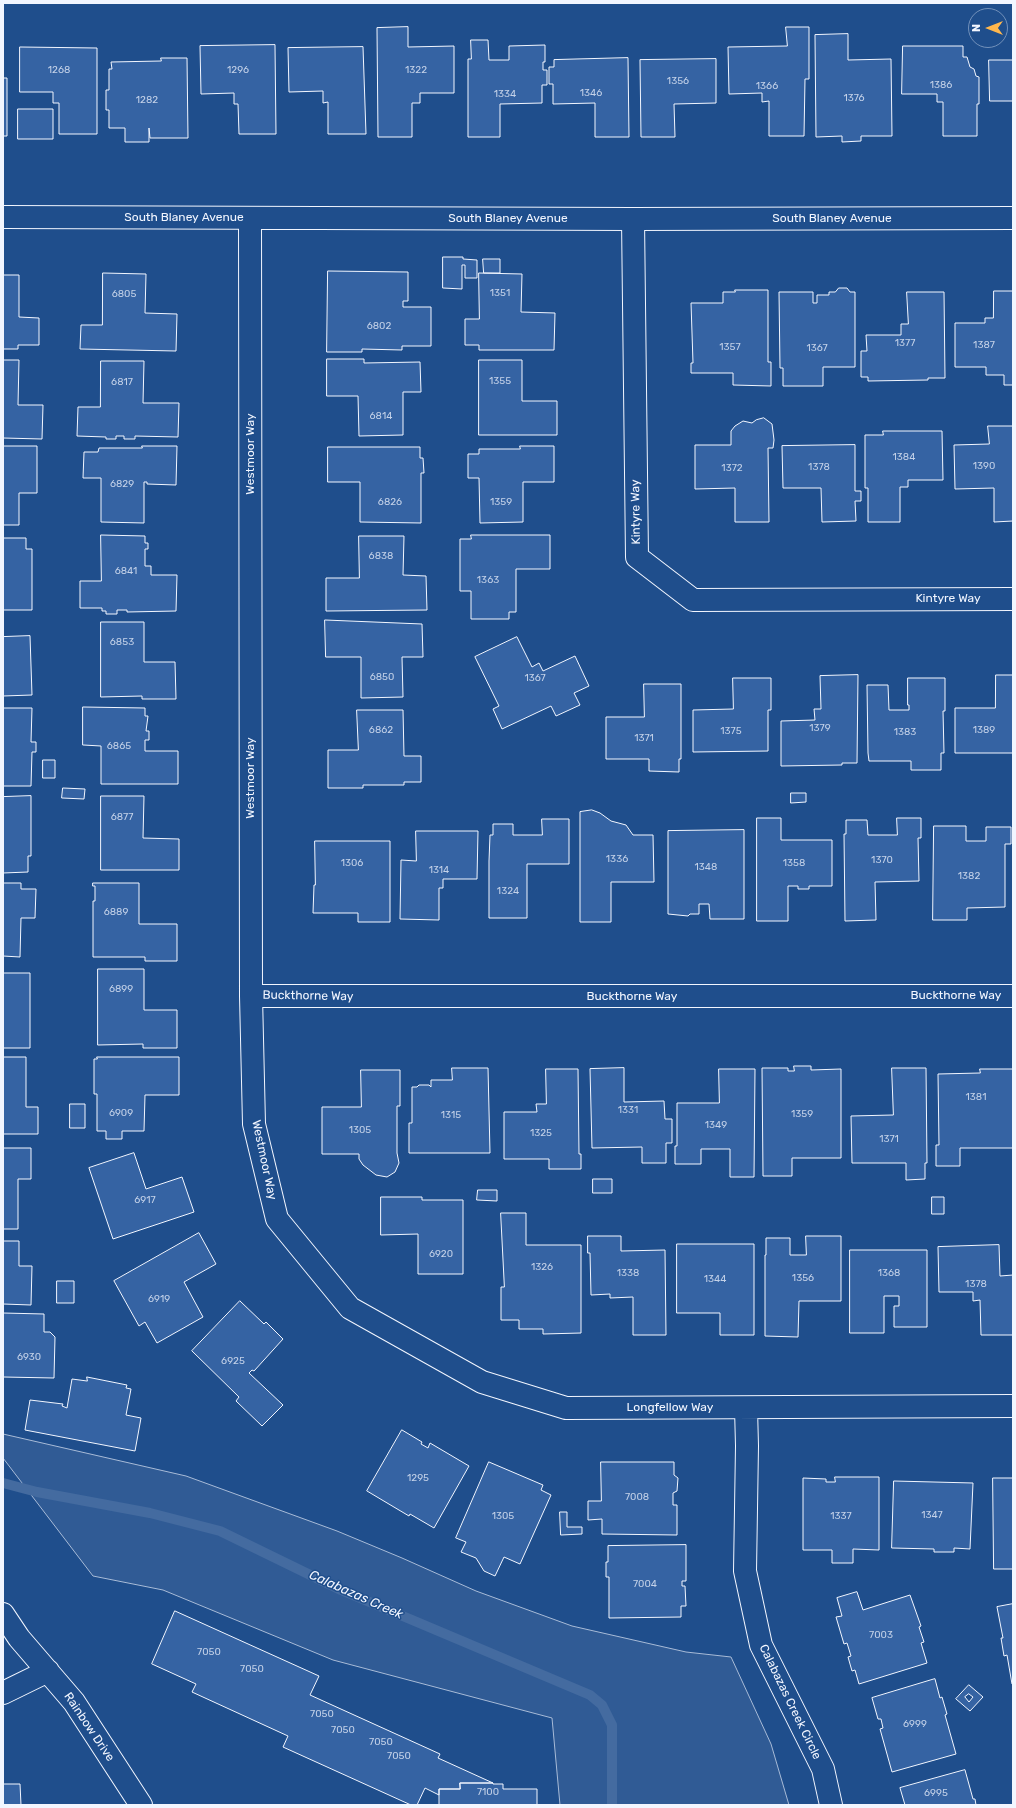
<!DOCTYPE html>
<style>
body{margin:0}
#map{position:relative;width:1016px;height:1808px;overflow:hidden;background:#1f4e8c;font-family:Rubik,sans-serif}
canvas{display:block}
.frame{position:absolute;inset:0;border:4px solid #f2f6ff;pointer-events:none}
.north{position:absolute;left:968px;top:8px;width:40px;height:40px;box-sizing:border-box;background:#1f4e8c;border:1px solid #7391ba;border-radius:50%;rotate:270deg;font-size:11px;font-weight:700;line-height:16px;text-align:center;color:#f2f6ff}
.north::after{content:'';display:block;margin:auto;width:14px;height:18px;background:#ffb74d;clip-path:polygon(50% 0,100% 100%,50% 72%,0 100%)}
</style>
<div id="map">
<canvas width="1016" height="1808"></canvas>
<div class="frame"></div>
<div class="north">N</div>
</div>
<script>
const g = document.querySelector('canvas').getContext('2d');
g.lineJoin = 'round';
function fillPath(path, color) {
  g.fillStyle = color;
  g.fill(path, 'evenodd');
}
function strokePath(path, color, width, dash) {
  g.strokeStyle = color;
  g.lineWidth = width;
  g.lineCap = dash ? 'butt' : 'round';
  g.setLineDash(dash || []);
  g.stroke(path);
}
function write(font, color, halo, rows, align = 'center') {
  g.font = font + ' Rubik,sans-serif';
  g.lineWidth = 3;
  g.setLineDash([]);
  g.textBaseline = 'middle';
  g.strokeStyle = halo;
  g.fillStyle = color;
  for (const [text, x, y, turn = 0] of rows) {
    g.save();
    g.translate(x, y);
    g.rotate((+turn || 0) * Math.PI / 180);
    g.textAlign = isNaN(turn) ? turn : align;
    if (halo) g.strokeText(text, 0, 0);
    g.fillText(text, 0, 0);
    g.restore();
  }
}
const built = new Path2D(`
 M 3,1434 L 186,1476 L 337,1531 L 402,1558 L 476,1591 L 572,1626 L 686,1652 L 731,1657 L 771,1744 L 789,1805 L 560,1805 L 552,1718 L 333,1660 L 163,1590 L 93,1576 L 3,1458 Z`);
fillPath(built, '#305b95');
strokePath(built, '#a8bbd7', 1);
strokePath(new Path2D(`
 M 3,1483 L 37,1492 L 150,1513 L 220,1531 L 341,1590 L 590,1695 L 602,1705 L 612,1725 L 612,1805`), '#446ba0', 10);
const building = new Path2D(`
 M 408,27 L 408,47 L 454,46 L 454,93 L 420,93 L 420,103 L 412,103 L 412,137 L 378,137 L 377,28 Z
 M 786,27 L 809,27 L 809,79 L 805,79 L 804,136 L 769,136 L 769,101 L 762,102 L 762,93 L 729,94 L 728,47 L 787,46 Z
 M 848,34 L 848,60 L 891,59 L 892,136 L 861,136 L 861,141 L 842,142 L 842,136 L 816,137 L 815,35 Z
 M 471,40 L 488,40 L 489,60 L 509,60 L 509,46 L 545,45 L 545,62 L 543,62 L 543,70 L 547,70 L 547,85 L 542,85 L 542,103 L 500,104 L 500,137 L 468,137 L 468,59 L 471,59 Z
 M 275,45 L 276,134 L 239,134 L 238,104 L 234,104 L 234,93 L 201,94 L 200,46 Z
 M 903,46 L 963,46 L 963,57 L 967,57 L 970,67 L 974,69 L 976,76 L 979,77 L 979,104 L 977,104 L 977,136 L 943,136 L 943,102 L 937,102 L 937,94 L 902,94 Z
 M 20,47 L 97,48 L 97,134 L 59,134 L 59,103 L 53,103 L 53,92 L 20,92 Z
 M 363,47 L 366,134 L 328,134 L 328,102 L 323,103 L 323,91 L 289,92 L 288,48 Z
 M 161,58 L 187,58 L 188,138 L 150,138 L 149,128 L 149,142 L 125,142 L 125,128 L 109,128 L 109,110 L 106,110 L 106,90 L 109,90 L 109,69 L 112,69 L 111,62 L 161,61 Z
 M 628,58 L 629,137 L 595,137 L 595,103 L 553,104 L 553,84 L 549,84 L 549,67 L 554,67 L 554,60 Z
 M 716,59 L 716,103 L 674,104 L 675,137 L 641,137 L 640,60 Z
 M 989,60 L 1013,60 L 1013,101 L 990,101 Z
 M 3,78 L 7,78 L 7,136 L 3,136 Z
 M 18,109 L 53,109 L 53,139 L 18,139 Z
 M 443,257 L 463,257 L 463,259 L 477,260 L 477,278 L 465,278 L 465,265 L 462,265 L 462,289 L 443,288 Z
 M 483,259 L 500,259 L 500,273 L 484,273 Z
 M 328,271 L 408,272 L 408,301 L 403,301 L 403,307 L 431,307 L 431,346 L 402,346 L 402,350 L 362,349 L 362,352 L 327,352 Z
 M 103,273 L 146,274 L 145,313 L 177,314 L 176,351 L 80,349 L 81,325 L 102,325 Z
 M 479,273 L 522,274 L 521,312 L 555,313 L 554,350 L 479,350 L 479,345 L 465,345 L 465,319 L 479,319 Z
 M 3,275 L 19,275 L 19,317 L 39,318 L 39,345 L 18,345 L 18,349 L 3,349 Z
 M 839,288 L 847,288 L 850,292 L 855,292 L 855,367 L 823,367 L 823,386 L 783,386 L 783,368 L 780,368 L 779,292 L 813,292 L 813,303 L 817,303 L 817,295 L 829,295 L 829,292 L 835,292 Z
 M 735,290 L 768,290 L 768,362 L 771,362 L 771,386 L 733,385 L 733,373 L 691,373 L 691,363 L 693,363 L 691,303 L 723,303 L 723,292 L 735,292 Z
 M 994,291 L 1013,291 L 1013,385 L 1004,385 L 1004,375 L 986,375 L 986,367 L 955,367 L 955,323 L 985,323 L 985,318 L 993,318 Z
 M 907,292 L 944,292 L 945,378 L 928,378 L 928,380 L 868,381 L 868,377 L 861,377 L 861,351 L 867,351 L 866,335 L 901,335 L 901,324 L 908,324 Z
 M 327,359 L 364,359 L 364,363 L 420,362 L 421,392 L 403,392 L 403,435 L 359,436 L 358,396 L 327,396 Z
 M 3,360 L 19,360 L 18,405 L 43,405 L 42,439 L 3,438 Z
 M 479,360 L 522,360 L 522,401 L 557,401 L 557,435 L 479,435 Z
 M 101,361 L 144,361 L 143,403 L 179,403 L 178,437 L 135,436 L 135,439 L 124,439 L 124,436 L 116,436 L 116,439 L 106,439 L 106,437 L 77,436 L 78,407 L 100,407 Z
 M 764,418 L 772,424 L 774,440 L 773,448 L 768,448 L 769,522 L 735,522 L 735,488 L 695,489 L 695,445 L 731,445 L 731,431 L 735,426 L 743,421 L 752,423 L 756,420 Z
 M 988,426 L 1013,426 L 1013,521 L 994,522 L 994,488 L 955,489 L 954,445 L 989,444 Z
 M 883,431 L 942,431 L 943,480 L 908,480 L 908,487 L 900,487 L 900,522 L 868,522 L 868,488 L 865,488 L 865,435 L 883,435 Z
 M 855,445 L 855,491 L 861,491 L 861,501 L 855,501 L 856,521 L 822,522 L 821,488 L 783,488 L 782,446 Z
 M 3,446 L 37,446 L 37,493 L 19,493 L 19,525 L 3,525 Z
 M 142,446 L 177,446 L 176,485 L 147,484 L 147,482 L 144,482 L 144,523 L 101,522 L 101,478 L 83,478 L 84,452 L 98,452 L 99,448 L 142,448 Z
 M 520,446 L 554,446 L 554,482 L 523,482 L 523,522 L 480,523 L 479,478 L 468,478 L 468,454 L 479,454 L 479,449 L 520,449 Z
 M 328,447 L 420,447 L 420,458 L 423,458 L 424,473 L 421,473 L 421,523 L 360,522 L 360,482 L 328,482 Z
 M 101,535 L 145,536 L 145,543 L 148,543 L 148,549 L 145,549 L 145,566 L 151,566 L 151,575 L 177,575 L 176,611 L 127,612 L 127,610 L 117,610 L 117,614 L 106,614 L 106,611 L 102,611 L 102,608 L 80,608 L 80,581 L 101,581 Z
 M 471,535 L 550,535 L 550,569 L 516,569 L 516,612 L 509,612 L 509,619 L 471,619 L 471,591 L 460,591 L 460,539 L 471,539 Z
 M 359,536 L 404,536 L 403,575 L 426,576 L 427,610 L 326,611 L 326,578 L 359,578 Z
 M 3,538 L 26,538 L 26,549 L 32,549 L 32,610 L 3,610 Z
 M 325,620 L 422,624 L 423,657 L 402,657 L 403,697 L 361,698 L 361,657 L 326,657 Z
 M 101,622 L 144,622 L 144,662 L 175,662 L 176,699 L 142,699 L 142,696 L 101,697 Z
 M 30,636 L 32,695 L 3,696 L 3,637 Z
 M 517,637 L 532,667 L 539,663 L 543,671 L 575,656 L 589,686 L 574,693 L 580,705 L 556,716 L 551,706 L 502,729 L 493,709 L 499,706 L 475,657 Z
 M 858,675 L 857,763 L 842,763 L 842,765 L 781,766 L 781,721 L 815,720 L 814,709 L 821,709 L 820,676 Z
 M 996,675 L 1013,675 L 1013,753 L 955,753 L 955,708 L 995,708 Z
 M 733,678 L 771,678 L 771,710 L 768,710 L 768,751 L 693,752 L 693,710 L 733,709 Z
 M 908,678 L 945,678 L 945,711 L 943,711 L 944,753 L 941,753 L 941,770 L 911,770 L 911,761 L 869,761 L 868,753 L 867,685 L 888,685 L 889,710 L 909,710 L 909,705 L 908,705 Z
 M 644,684 L 681,684 L 681,759 L 679,759 L 679,772 L 649,771 L 649,759 L 606,759 L 606,717 L 644,717 Z
 M 83,707 L 145,708 L 145,716 L 148,716 L 146,731 L 149,731 L 149,740 L 145,740 L 145,751 L 178,751 L 178,784 L 101,784 L 101,746 L 83,745 Z
 M 3,708 L 32,708 L 31,742 L 36,742 L 36,752 L 32,752 L 31,786 L 3,786 Z
 M 357,710 L 403,710 L 404,756 L 421,756 L 421,782 L 404,782 L 404,785 L 363,785 L 363,788 L 328,788 L 328,750 L 358,750 Z
 M 43,760 L 55,760 L 55,778 L 43,778 Z
 M 63,788 L 85,789 L 84,799 L 62,798 Z
 M 791,793 L 806,793 L 806,802 L 791,803 Z
 M 31,796 L 31,856 L 28,856 L 28,872 L 3,873 L 3,797 Z
 M 101,796 L 144,796 L 143,838 L 179,839 L 179,870 L 101,870 Z
 M 592,810 L 600,813 L 611,821 L 626,825 L 633,835 L 653,835 L 654,882 L 611,882 L 611,922 L 580,922 L 580,812 Z
 M 757,818 L 781,818 L 781,840 L 832,840 L 832,886 L 809,886 L 809,889 L 798,889 L 798,886 L 788,886 L 788,921 L 757,921 Z
 M 897,818 L 921,818 L 921,838 L 918,838 L 919,881 L 875,882 L 876,920 L 845,921 L 844,834 L 846,834 L 846,820 L 867,820 L 868,835 L 897,835 Z
 M 542,819 L 569,819 L 569,864 L 527,864 L 527,918 L 489,918 L 489,861 L 490,835 L 493,835 L 493,824 L 513,824 L 513,835 L 542,835 Z
 M 934,826 L 966,826 L 966,841 L 986,841 L 986,827 L 1011,827 L 1011,844 L 1005,844 L 1005,907 L 967,908 L 967,920 L 933,920 Z
 M 744,830 L 744,919 L 710,919 L 709,904 L 699,904 L 699,914 L 690,914 L 688,916 L 668,914 L 668,831 Z
 M 416,831 L 478,831 L 477,879 L 443,879 L 443,888 L 439,888 L 439,920 L 400,919 L 401,860 L 416,861 Z
 M 315,841 L 390,841 L 390,922 L 358,922 L 358,913 L 313,913 L 314,885 L 315,885 Z
 M 3,883 L 21,883 L 21,889 L 36,889 L 35,918 L 21,918 L 20,957 L 3,956 Z
 M 93,883 L 139,883 L 139,924 L 177,924 L 177,961 L 145,961 L 145,957 L 93,957 L 93,901 L 95,901 L 95,886 L 93,886 Z
 M 98,969 L 144,969 L 144,1010 L 177,1010 L 177,1048 L 143,1048 L 143,1044 L 98,1045 Z
 M 3,973 L 30,973 L 30,1048 L 3,1048 Z
 M 3,1057 L 26,1057 L 26,1107 L 38,1107 L 38,1134 L 3,1134 Z
 M 97,1057 L 179,1057 L 179,1095 L 145,1095 L 144,1131 L 122,1131 L 122,1139 L 106,1139 L 106,1131 L 97,1131 L 97,1094 L 94,1094 L 94,1059 L 97,1059 Z
 M 794,1066 L 811,1066 L 811,1070 L 841,1069 L 841,1158 L 792,1158 L 792,1176 L 763,1176 L 762,1068 L 788,1068 L 788,1071 L 794,1071 Z
 M 452,1068 L 488,1068 L 490,1153 L 409,1153 L 409,1123 L 412,1123 L 412,1087 L 417,1087 L 419,1085 L 429,1085 L 431,1087 L 431,1080 L 452,1080 Z
 M 624,1068 L 624,1102 L 664,1101 L 665,1119 L 672,1119 L 672,1143 L 666,1143 L 666,1163 L 642,1163 L 642,1147 L 592,1148 L 590,1069 Z
 M 892,1068 L 926,1068 L 927,1163 L 925,1163 L 925,1179 L 906,1180 L 906,1163 L 852,1163 L 851,1116 L 893,1115 Z
 M 546,1069 L 578,1069 L 579,1154 L 581,1154 L 581,1169 L 549,1169 L 549,1159 L 504,1159 L 504,1112 L 537,1112 L 536,1104 L 546,1104 Z
 M 719,1069 L 755,1069 L 754,1177 L 730,1177 L 730,1149 L 701,1149 L 701,1164 L 675,1164 L 675,1146 L 677,1146 L 677,1103 L 719,1103 Z
 M 980,1069 L 1013,1069 L 1013,1148 L 960,1148 L 960,1166 L 936,1166 L 936,1145 L 939,1145 L 938,1074 L 980,1073 Z
 M 361,1070 L 400,1070 L 400,1106 L 397,1106 L 397,1153 L 399,1163 L 395,1172 L 387,1177 L 376,1175 L 363,1165 L 359,1159 L 359,1154 L 322,1154 L 322,1107 L 361,1107 Z
 M 70,1104 L 85,1104 L 85,1128 L 70,1128 Z
 M 3,1148 L 31,1148 L 31,1179 L 18,1179 L 18,1229 L 3,1229 Z
 M 134,1153 L 146,1189 L 182,1177 L 194,1212 L 113,1239 L 89,1168 Z
 M 593,1179 L 612,1179 L 612,1193 L 593,1193 Z
 M 478,1190 L 497,1190 L 497,1201 L 477,1200 Z
 M 381,1197 L 422,1197 L 422,1200 L 463,1200 L 463,1274 L 418,1274 L 418,1234 L 381,1235 Z
 M 932,1197 L 944,1197 L 944,1214 L 932,1214 Z
 M 501,1213 L 526,1213 L 526,1245 L 581,1245 L 581,1333 L 543,1334 L 543,1329 L 519,1329 L 519,1320 L 501,1320 L 501,1287 L 504,1287 Z
 M 199,1233 L 216,1264 L 184,1282 L 203,1317 L 157,1343 L 145,1322 L 139,1326 L 114,1281 Z
 M 588,1236 L 621,1236 L 621,1251 L 665,1250 L 666,1335 L 633,1335 L 633,1297 L 610,1298 L 610,1294 L 591,1295 L 590,1253 L 588,1253 Z
 M 806,1236 L 841,1236 L 841,1301 L 799,1301 L 798,1337 L 765,1336 L 765,1255 L 766,1255 L 766,1238 L 790,1238 L 790,1255 L 806,1255 Z
 M 3,1241 L 19,1241 L 19,1266 L 32,1266 L 31,1305 L 3,1304 Z
 M 677,1244 L 754,1244 L 754,1335 L 720,1335 L 720,1313 L 677,1313 Z
 M 999,1245 L 1000,1276 L 1013,1275 L 1013,1335 L 981,1335 L 980,1300 L 973,1301 L 973,1292 L 939,1292 L 938,1247 Z
 M 850,1250 L 927,1250 L 927,1327 L 894,1327 L 894,1306 L 899,1306 L 899,1296 L 884,1296 L 884,1333 L 850,1333 Z
 M 57,1281 L 74,1281 L 74,1303 L 57,1303 Z
 M 240,1301 L 264,1324 L 266,1322 L 283,1339 L 254,1371 L 252,1370 L 249,1373 L 283,1405 L 262,1426 L 236,1401 L 239,1397 L 192,1351 Z
 M 3,1313 L 44,1314 L 44,1332 L 50,1332 L 55,1337 L 54,1378 L 3,1377 Z
 M 87,1377 L 127,1385 L 126,1388 L 131,1389 L 126,1415 L 141,1418 L 135,1451 L 25,1430 L 30,1400 L 63,1404 L 62,1406 L 67,1408 L 72,1379 L 87,1381 Z
 M 402,1430 L 422,1442 L 421,1444 L 428,1448 L 430,1443 L 469,1466 L 434,1528 L 410,1514 L 409,1516 L 367,1491 Z
 M 489,1462 L 543,1485 L 541,1490 L 551,1495 L 520,1564 L 504,1557 L 495,1576 L 484,1571 L 476,1558 L 461,1552 L 466,1542 L 456,1538 Z
 M 601,1462 L 674,1462 L 674,1475 L 678,1478 L 677,1491 L 673,1493 L 673,1505 L 677,1505 L 677,1535 L 602,1534 L 602,1519 L 588,1520 L 588,1501 L 601,1501 Z
 M 835,1477 L 879,1477 L 879,1550 L 853,1549 L 853,1563 L 832,1563 L 832,1550 L 803,1550 L 803,1478 L 826,1479 L 826,1482 L 835,1482 Z
 M 993,1478 L 1013,1478 L 1013,1569 L 994,1569 Z
 M 894,1481 L 973,1483 L 970,1549 L 954,1548 L 954,1552 L 934,1552 L 934,1549 L 892,1548 Z
 M 560,1512 L 567,1512 L 567,1527 L 582,1527 L 582,1534 L 561,1535 Z
 M 686,1545 L 686,1581 L 682,1581 L 682,1586 L 685,1586 L 686,1606 L 681,1606 L 681,1617 L 609,1618 L 609,1577 L 606,1577 L 606,1562 L 608,1562 L 608,1546 Z
 M 857,1592 L 863,1610 L 910,1595 L 921,1626 L 919,1627 L 924,1642 L 921,1643 L 927,1663 L 859,1684 L 855,1670 L 852,1671 L 848,1657 L 851,1656 L 847,1643 L 844,1644 L 836,1617 L 842,1616 L 837,1598 Z
 M 1013,1604 L 1013,1683 L 1012,1684 L 1007,1655 L 1004,1656 L 1001,1638 L 1003,1638 L 997,1607 Z
 M 175,1611 L 319,1676 L 310,1695 L 440,1754 L 438,1758 L 493,1783 L 460,1783 L 460,1789 L 439,1789 L 439,1795 L 425,1788 L 417,1805 L 411,1805 L 283,1747 L 288,1736 L 192,1692 L 196,1684 L 152,1664 Z
 M 935,1679 L 940,1698 L 942,1697 L 947,1714 L 945,1715 L 956,1754 L 892,1772 L 880,1729 L 883,1728 L 881,1719 L 878,1719 L 872,1698 Z
 M 969,1685 L 983,1697 L 970,1711 L 956,1699 ZM 969,1694 L 973,1697 L 969,1702 L 965,1697 Z
 M 965,1770 L 973,1799 L 975,1799 L 976,1805 L 905,1805 L 900,1788 Z
 M 460,1783 L 493,1783 L 493,1784 L 503,1784 L 503,1789 L 537,1789 L 537,1805 L 439,1805 L 439,1789 L 460,1789 Z
 M 3,1784 L 20,1784 L 21,1805 L 3,1805 Z`);
fillPath(building, '#3563a3');
strokePath(building, '#f2f6ff', 1);
const minor = new Path2D(`
 M 3,217 L 633,219 L 1013,218
 M 250,218 L 251,996 L 254,1124 L 277,1219 L 350,1308 L 482,1382 L 566,1408 L 1013,1406
 M 633,219 L 637,557 L 693,600 L 1013,599
 M 251,996 L 1013,996
 M 746,1408 L 747,1446 L 745,1571 L 761,1645 L 823,1769 L 831,1805
 M 3,1614 L 19,1638 L 74,1702 L 141,1805
 M 3,1693 L 48,1671`);
strokePath(minor, '#f2f6ff', 24);
strokePath(minor, '#1f4e8c', 22);
write('10px', '#c3d1e8', null, [
 ["1268",59,70],
 ["1296",238,70],
 ["1322",416,70],
 ["1356",678,81],
 ["1386",941,85],
 ["1366",767,86],
 ["1346",591,93],
 ["1334",505,94],
 ["1376",854,98],
 ["1282",147,100],
 ["1351",500,293],
 ["6805",124,294],
 ["6802",379,326],
 ["1377",905,343],
 ["1387",984,345],
 ["1357",730,347],
 ["1367",817,348],
 ["1355",500,381],
 ["6817",122,382],
 ["6814",381,416],
 ["1384",904,457],
 ["1390",984,466],
 ["1378",819,467],
 ["1372",732,468],
 ["6829",122,484],
 ["6826",390,502],
 ["1359",501,502],
 ["6838",381,556],
 ["6841",126,571],
 ["1363",488,580],
 ["6853",122,642],
 ["6850",382,677],
 ["1367",535,678],
 ["1379",820,728],
 ["6862",381,730],
 ["1389",984,730],
 ["1375",731,731],
 ["1383",905,732],
 ["1371",644,738],
 ["6865",119,746],
 ["6877",122,817],
 ["1336",617,859],
 ["1370",882,860],
 ["1306",352,863],
 ["1358",794,863],
 ["1348",706,867],
 ["1314",439,870],
 ["1382",969,876],
 ["1324",508,891],
 ["6889",116,912],
 ["6899",121,989],
 ["1381",976,1097],
 ["1331",628,1110],
 ["6909",121,1113],
 ["1359",802,1114],
 ["1315",451,1115],
 ["1349",716,1125],
 ["1305",360,1130],
 ["1325",541,1133],
 ["1371",889,1139],
 ["6917",145,1200],
 ["6920",441,1254],
 ["1326",542,1267],
 ["1338",628,1273],
 ["1368",889,1273],
 ["1356",803,1278],
 ["1344",715,1279],
 ["1378",976,1284],
 ["6919",159,1299],
 ["6930",29,1357],
 ["6925",233,1361],
 ["1295",418,1478],
 ["7008",637,1497],
 ["1347",932,1515],
 ["1305",503,1516],
 ["1337",841,1516],
 ["7004",645,1584],
 ["7003",881,1635],
 ["7050",209,1652],
 ["7050",252,1669],
 ["7050",322,1714],
 ["6999",915,1724],
 ["7050",343,1730],
 ["7050",381,1742],
 ["7050",399,1756],
 ["7100",488,1792],
 ["6995",936,1793]
]);
write('12px', '#f2f6ff', '#1f4e8c', [
 ["South Blaney Avenue",184,218],
 ["South Blaney Avenue",508,219],
 ["South Blaney Avenue",832,219],
 ["Westmoor Way",251,454,-90],
 ["Kintyre Way",636,512,-91],
 ["Kintyre Way",948,599],
 ["Westmoor Way",251,778,-90],
 ["Buckthorne Way",308,996,1],
 ["Buckthorne Way",956,996],
 ["Buckthorne Way",632,997],
 ["Westmoor Way",264,1160,78],
 ["Longfellow Way",670,1408],
 ["Calabazas Creek Circle",790,1702,64],
 ["Rainbow Drive",89,1727,56]
]);
write('italic 13px', '#f2f6ff', '#1f4e8c', [
 ["Calabazas Creek",356,1595,24]
]);
</script>
